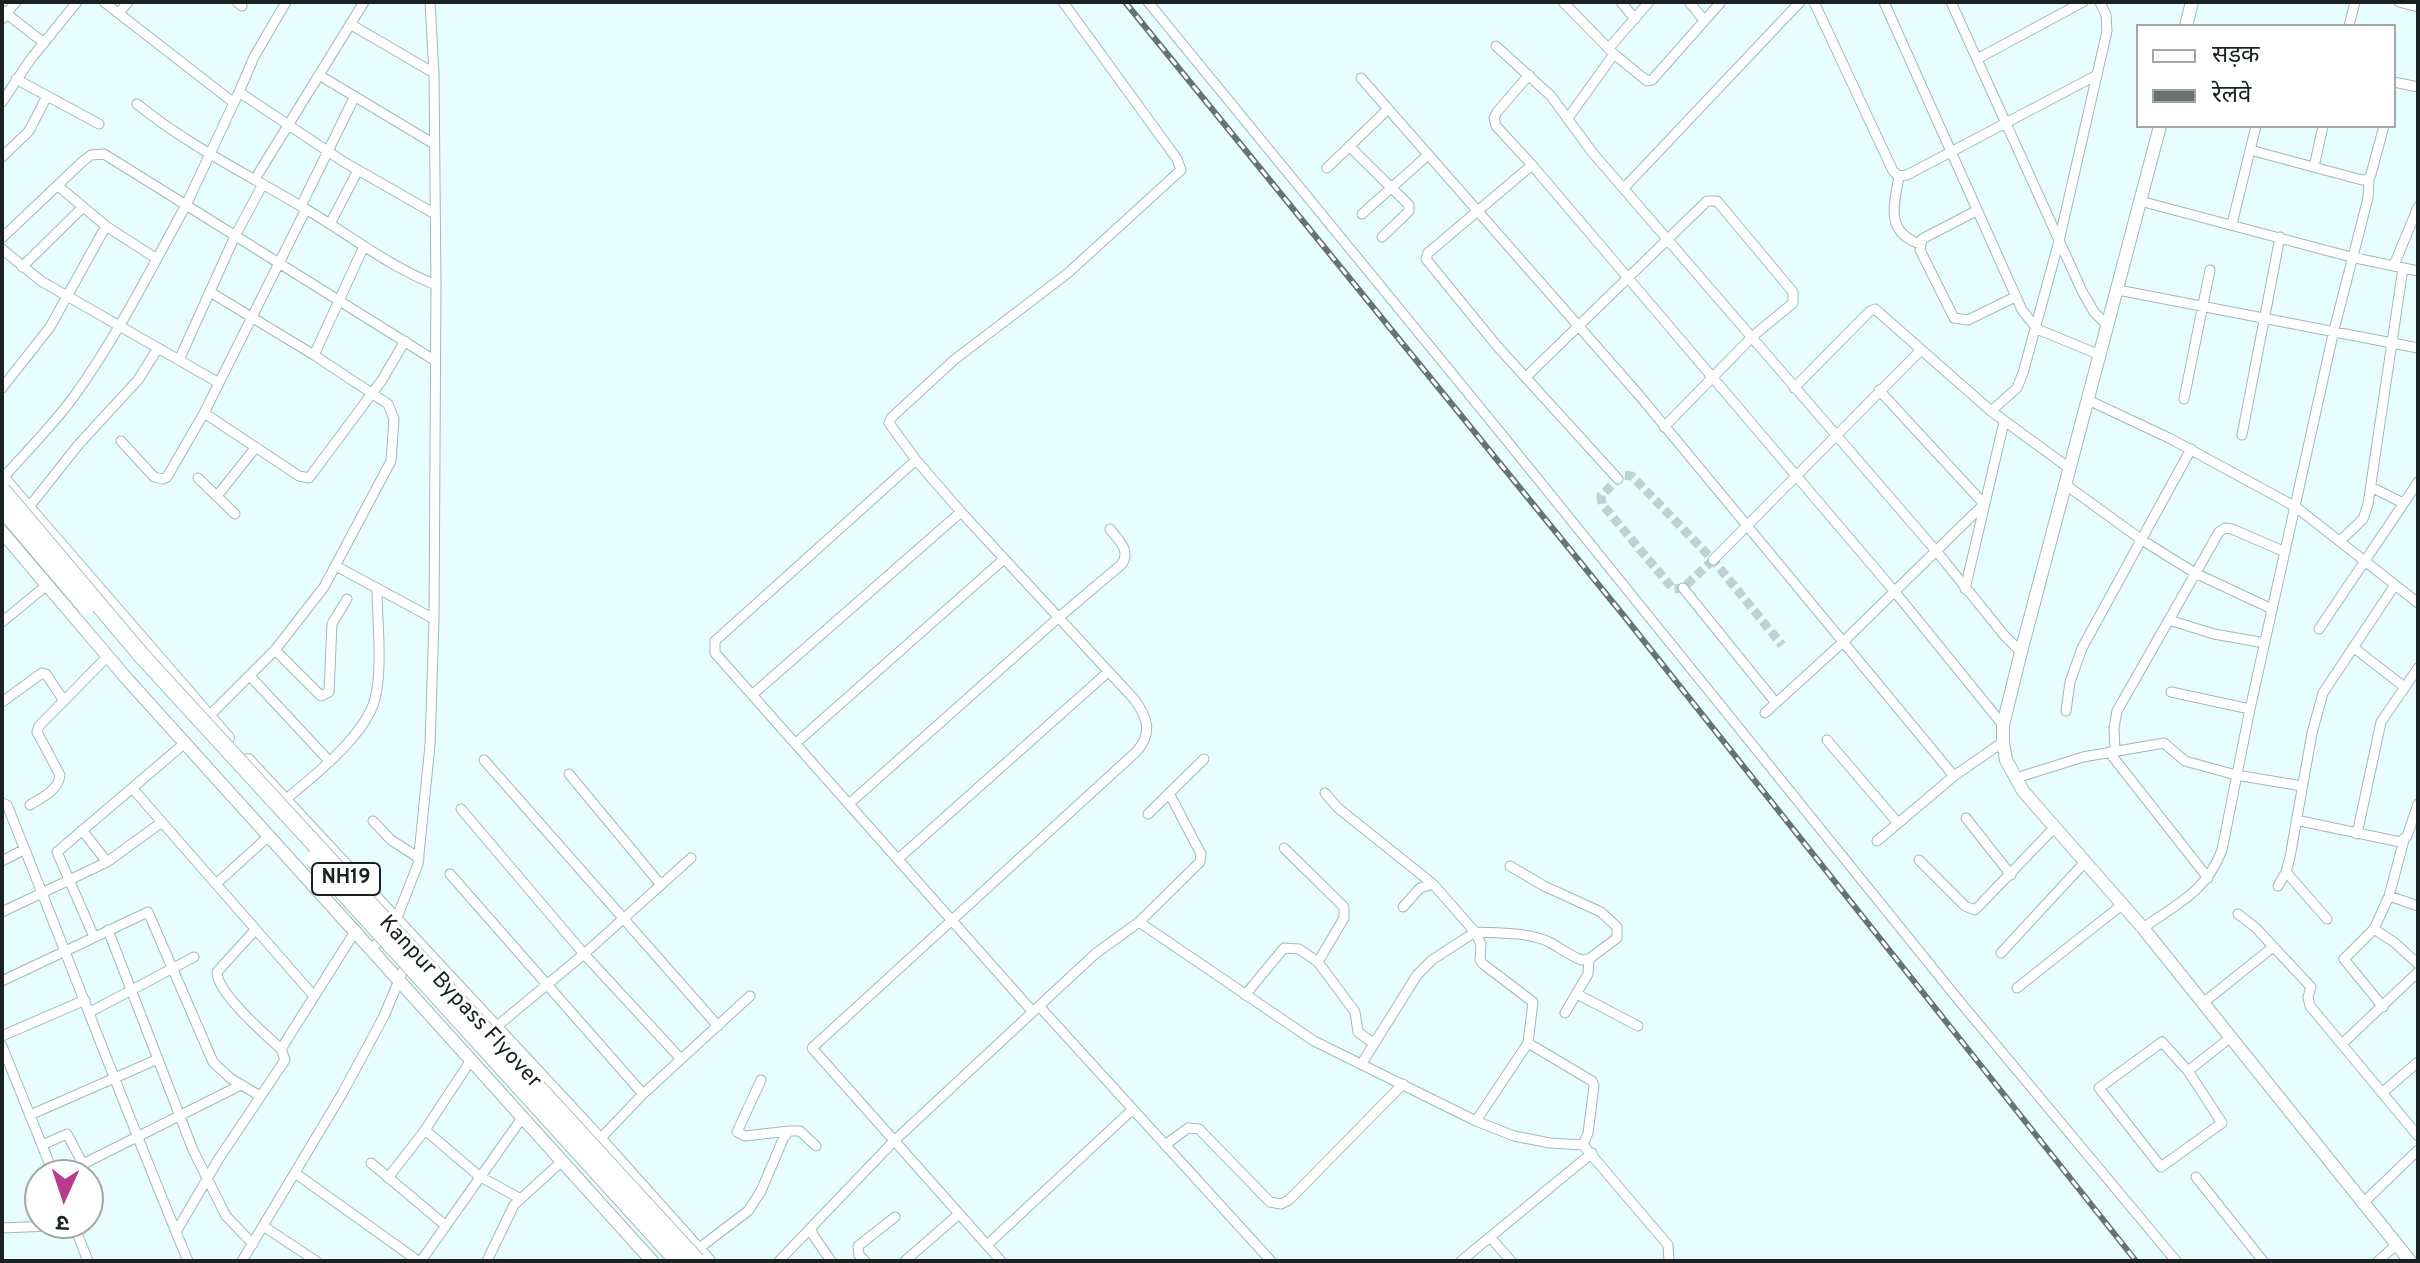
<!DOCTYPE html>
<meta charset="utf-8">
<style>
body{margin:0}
#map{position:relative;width:2420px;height:1263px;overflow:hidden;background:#e8fefe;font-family:Overpass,"Noto Sans Devanagari",sans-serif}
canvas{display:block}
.frame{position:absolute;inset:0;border:4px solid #192121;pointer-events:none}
.legend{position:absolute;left:2136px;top:24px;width:260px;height:104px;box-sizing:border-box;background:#fff;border:2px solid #a3a6a6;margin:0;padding:10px 14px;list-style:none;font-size:24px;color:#192121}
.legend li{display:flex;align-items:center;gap:16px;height:40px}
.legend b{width:40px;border:2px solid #a3a6a6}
.north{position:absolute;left:24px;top:1159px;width:80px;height:80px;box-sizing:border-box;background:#fff;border:2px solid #a3a6a6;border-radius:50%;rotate:183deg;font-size:22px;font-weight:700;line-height:32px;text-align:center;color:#192121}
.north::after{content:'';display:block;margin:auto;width:28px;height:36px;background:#b73c8d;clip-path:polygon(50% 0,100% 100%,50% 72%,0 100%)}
</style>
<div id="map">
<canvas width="2420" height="1263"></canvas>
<div class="frame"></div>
<ul class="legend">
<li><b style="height:10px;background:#fff"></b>सड़क</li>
<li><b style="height:10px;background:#657373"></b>रेलवे</li>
</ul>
<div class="north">उ</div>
</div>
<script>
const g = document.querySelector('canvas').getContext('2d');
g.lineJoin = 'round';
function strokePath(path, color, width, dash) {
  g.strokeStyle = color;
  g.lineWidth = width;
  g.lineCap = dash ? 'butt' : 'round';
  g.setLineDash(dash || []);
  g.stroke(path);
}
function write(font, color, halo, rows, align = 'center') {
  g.font = font + ' Overpass,sans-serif';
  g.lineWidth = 6;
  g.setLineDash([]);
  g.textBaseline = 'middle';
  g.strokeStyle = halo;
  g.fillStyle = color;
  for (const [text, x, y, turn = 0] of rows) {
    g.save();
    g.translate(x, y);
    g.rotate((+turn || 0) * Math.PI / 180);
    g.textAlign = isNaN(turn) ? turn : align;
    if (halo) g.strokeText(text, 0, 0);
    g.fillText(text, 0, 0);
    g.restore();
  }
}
strokePath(new Path2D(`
 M 1713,560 L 1683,588 L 1673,589 L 1602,504 L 1601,496 L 1622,475 L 1632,476 L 1713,560 L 1782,645`), '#bfd2d2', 9, [9, 4.5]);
const street = new Path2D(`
 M 104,2 L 234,103
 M 237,2 L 242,6
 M 1148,2 L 1495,426 L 1961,1003 L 2176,1261
 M 1563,2 L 1614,54 L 1647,81 L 1652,80 L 1721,2
 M 1621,2 L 1635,19
 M 1689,2 L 1704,20
 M 1814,2 L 1893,171 L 1899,176 L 1907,175 L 2097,75
 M 1884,2 L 2022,310 L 2037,329 L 2100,355
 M 1951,2 L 2082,291 L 2094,312 L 2108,326
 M 2399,2 L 2418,7
 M 2,10 L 44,43
 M 120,12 L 128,2
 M 2,19 L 16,2
 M 350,24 L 434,73
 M 2349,26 L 2355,2
 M 1496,46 L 1551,96 L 1592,152 L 1937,552 L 2004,635 L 2021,652
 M 1609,48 L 1649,2
 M 1977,59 L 2083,2
 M 319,75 L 434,144
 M 1529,75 L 1497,112 L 1494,118 L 1496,126 L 1532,165 L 1895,592 L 2003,725
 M 1361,78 L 1639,395 L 1954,776
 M 16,79 L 99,124
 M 2394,82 L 2418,87
 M 239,92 L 254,57 L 286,2
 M 2,102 L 30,60 L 77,2
 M 137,104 C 190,147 251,176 309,211 C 351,236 390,267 436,285
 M 1568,118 L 1614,54
 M 1349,146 L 1409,205 L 1409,211 L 1382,237
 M 2250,150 L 2362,180 L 2369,179 L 2371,174 L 2384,126
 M 2,157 L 29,131 L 47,96
 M 1532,165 L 1428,253 L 1426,259 L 1497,346 L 1618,479
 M 2314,167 L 2323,126
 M 1327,168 L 1388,109
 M 1899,176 C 1894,205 1885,232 1920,244
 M 255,179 L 364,2
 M 58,186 L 106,226 L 157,259
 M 1624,188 L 1800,2
 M 2140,201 L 2351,257 L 2418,271
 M 301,206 L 355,96
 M 1976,211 L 1922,239 L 1920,250 L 1954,318 L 1968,320 L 2015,297
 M 1362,214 L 1428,155
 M 330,224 L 358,170
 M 2232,224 L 2256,126
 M 2,238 L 82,162 L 91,155 L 104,154 L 186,205 C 151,269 118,335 75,395 C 54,424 27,451 3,478
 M 2,249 L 41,281 L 219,383
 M 2394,265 L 2418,207
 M 22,267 L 83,207
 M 2118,290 L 2418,348
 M 314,355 L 364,246
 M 179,360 L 235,236 L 263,184
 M 434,360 L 186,205 L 239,92 L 344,162 L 435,214
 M 1526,377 L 1707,201 L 1717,201 L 1793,292 L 1793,303 L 1753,336 L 1664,427
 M 2,388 L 50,327 L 106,226
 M 1794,388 L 1870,311 L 1875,309 L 1991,411 L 2069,468
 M 2184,399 L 2210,270
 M 2088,400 L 2169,438 L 2296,507 L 2418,603
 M 1991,411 L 2017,388 L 2023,373 L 2059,241 L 2107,31 L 2106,15 L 2100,2
 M 204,413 L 299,476 L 309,478 L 382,380 L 405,341
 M 2242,435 L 2280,237
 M 121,441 L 154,477 L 163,479 L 167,477 L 204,413 L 306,209
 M 916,460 L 715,641 L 715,653 L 1033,1012
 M 198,478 L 235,514
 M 2066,485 L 2142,540 L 2195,573 L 2272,609
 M 2371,487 L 2403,503
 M 217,496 L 256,447
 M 29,507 L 79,444 L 138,380 L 158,348
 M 2340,541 L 2363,519 L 2368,504 L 2403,268
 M 1713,560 L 1921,350
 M 336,566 L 434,619
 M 1683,588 L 1776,703
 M 1965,589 L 2004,422
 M 2169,620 L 2214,634 L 2265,643
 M 2,622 L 47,585
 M 2319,629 L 2418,482
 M 2353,647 L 2403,686
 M 275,650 L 321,696 L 329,692 L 332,624 L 347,599
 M 250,676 L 330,762
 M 2171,692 L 2250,709
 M 752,695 L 961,512
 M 2,702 L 42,673 L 46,674 L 64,701
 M 2066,711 L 2070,682 L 2082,648 L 2191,449
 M 1765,713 L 1843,642 L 1984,504 L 1879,390
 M 209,716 L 275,650 L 324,587 L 391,461 L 394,419 L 388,404 L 314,355 L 210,292
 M 1827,740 L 1897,822
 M 796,743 L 1004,559
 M 2115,751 L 2114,728 L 2117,711 L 2219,532 L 2225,528 L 2232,529 L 2285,552
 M 2109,752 L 2208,878
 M 484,760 L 718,1026
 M 569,774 L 661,885
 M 2016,778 L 2083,757 L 2164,743 L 2185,761 L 2236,775 L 2302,786
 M 133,789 L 313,995
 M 1325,793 L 1338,808 L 1433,884
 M 285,800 C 314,776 365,736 375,699 C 383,667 377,622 377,588
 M 2,803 L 7,805 C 68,956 125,1110 188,1261
 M 850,803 L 1058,618 L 1122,564 C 1131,550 1118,540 1110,529
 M 30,805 C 41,798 59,790 60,775 L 37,732 L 39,726 L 108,656
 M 461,809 L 584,954 L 681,1059
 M 1148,814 L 1204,759
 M 1966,818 L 2011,875
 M 2296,820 L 2400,842 L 2407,836 L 2418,804
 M 373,821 L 391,840 L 419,858
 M 82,830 L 107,862
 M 2357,834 L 2381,722 L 2418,668
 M 2404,840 L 2389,896 L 2418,906
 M 1877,841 L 1954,776 L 2003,742
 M 1284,848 L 1344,907 L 1344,918 L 1318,962 L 1355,1012 L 1358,1032 L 1373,1043
 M 898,859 L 1108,672
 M 1919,860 L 1965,906 L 1975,910 L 2055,827
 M 2,861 L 25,849
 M 2286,872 L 2327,919
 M 450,874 L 643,1094
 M 216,884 L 270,835
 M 2278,886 L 2286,872 L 2290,857 L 2312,733 L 2323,693 L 2395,585
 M 2389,896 L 2374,929 L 2395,943 L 2418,964
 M 2,912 L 107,862 L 162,822
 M 2238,914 L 2256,928 L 2311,987 L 2308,997 L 2310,1006 L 2418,1136
 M 1139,922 L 1200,862 L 1201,854 L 1169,793
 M 2143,928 C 2178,903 2206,892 2222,850 L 2250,709 L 2334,330 L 2368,198 L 2369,179
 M 2374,929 L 2344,959 L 2383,1007
 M 108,930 L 193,1150 L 226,1216 L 253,1244
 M 255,930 L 217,972 C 217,993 265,1034 281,1049
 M 1475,932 C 1499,933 1525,932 1547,941 C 1560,947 1569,956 1582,960 L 1589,959 L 1617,938 L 1617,927 L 1601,912 L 1544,886 L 1510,866
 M 1475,932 L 1481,944 L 1480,960 L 1483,964 L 1533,1002 L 1528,1043
 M 94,937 L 57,852 L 185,743
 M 373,948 L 396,920 L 418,864 L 430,745 L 434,619 L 436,285 L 434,73 L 430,2
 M 2001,953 L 2085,862
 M 2,981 L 148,912 L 213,1062 L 230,1078 L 260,1096
 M 2017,988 L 2123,904
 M 1577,994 L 1638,1026
 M 1245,995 L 1284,948 L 1299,949 L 1318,962
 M 2203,1003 L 2273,947
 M 1039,1006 L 1271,1261
 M 90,1012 L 194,957
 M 1565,1013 L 1588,974 L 1589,959
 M 496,1027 L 584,954 L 691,858
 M 2,1036 L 85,1000
 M 2343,1043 L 2418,972
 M 2,1046 L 54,1175
 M 1362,1063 L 1417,975 L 1432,960 L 1475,932 L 1433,884 L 1420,888 L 1403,907
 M 2188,1071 L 2162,1042 L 2099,1088 L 2161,1167 L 2222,1123 L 2188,1071 L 2231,1037
 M 761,1080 L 737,1132 L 745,1136 L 789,1131
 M 2383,1092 L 2418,1062
 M 30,1115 L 158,1059
 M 1476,1121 L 1528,1043 L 1592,1081 L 1594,1086 L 1588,1133 L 1583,1145
 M 425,1130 L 471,1060
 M 600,1139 L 643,1094 L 750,996
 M 42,1145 L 67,1134 L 83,1164 L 241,1085
 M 1165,1145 L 1188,1128 L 1199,1129 L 1270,1202 L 1281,1204 L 1289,1200 L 1403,1084
 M 371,1163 L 445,1225
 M 295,1173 L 418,1261
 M 55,1175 L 83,1164
 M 2196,1177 L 2263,1261
 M 388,1178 L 425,1130 L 479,1176 L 519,1198
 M 2362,1204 L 2418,1150
 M 73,1223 L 88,1261
 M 263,1226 L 316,1261
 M 2,1228 L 74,1225
 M 811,1228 L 813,1235 L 831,1261
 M 176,1232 L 218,1160 L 285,1060 L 281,1049 L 356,930
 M 1490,1237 L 1511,1261
 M 987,1245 L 1133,1109
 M 698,1249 L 748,1211 L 761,1191 L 784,1137 L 789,1131 L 800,1131 L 816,1146
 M 242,1261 L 342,1094 L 384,1016 L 408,959
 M 421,1261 L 522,1118
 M 487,1261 L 514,1205 L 561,1162
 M 779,1261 L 894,1141 L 1095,954 L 1139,922 L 1314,1041 L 1476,1121 L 1514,1136 L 1550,1143 L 1583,1145 L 1668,1245 L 1669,1261
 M 865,1261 L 859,1255 L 858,1246 L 895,1217
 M 905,1261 L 959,1214
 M 1001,1261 L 812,1048 L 1136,752 C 1153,733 1148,718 1134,699 L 961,512 L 916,460 L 889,423 L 891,418 L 954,360 L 1068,273 L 1181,170 L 1177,159 L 1063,2
 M 1461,1261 L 1592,1153
 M 2378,1261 L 2396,1245`);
const secondary = new Path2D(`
 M 2186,26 L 2192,2
 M 2160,126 L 2021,652 L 2003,725 L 2003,742 L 2006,760 L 2023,791 L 2143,928 L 2410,1261
 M 2,477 L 228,738
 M 2,532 L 127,679 L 652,1261
 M 248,760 L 600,1139 L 709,1261`);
strokePath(street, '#a3b8b8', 11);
strokePath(secondary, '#a3b8b8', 14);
strokePath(street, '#fff', 9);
strokePath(secondary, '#fff', 12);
const rail = new Path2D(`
 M 1125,2 L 1624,616 L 2136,1261`);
strokePath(rail, '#657373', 6);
strokePath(rail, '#fff', 3, [9]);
const highwayBridge = new Path2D(`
 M 2,490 L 142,656 L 697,1261
 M 2,508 L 86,607
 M 313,859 L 678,1261`);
strokePath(highwayBridge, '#a3b8b8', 18, []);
strokePath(highwayBridge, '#fff', 16);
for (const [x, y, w] of [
 [346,879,68]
]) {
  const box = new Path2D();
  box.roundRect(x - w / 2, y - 16, w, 32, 6);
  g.fillStyle = '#fff';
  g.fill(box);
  strokePath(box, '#192121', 2);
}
write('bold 20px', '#192121', null, [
 ["NH19",346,879]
]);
write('22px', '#192121', '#fff', [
 ["Kanpur Bypass Flyover",459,1003,47]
]);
</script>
